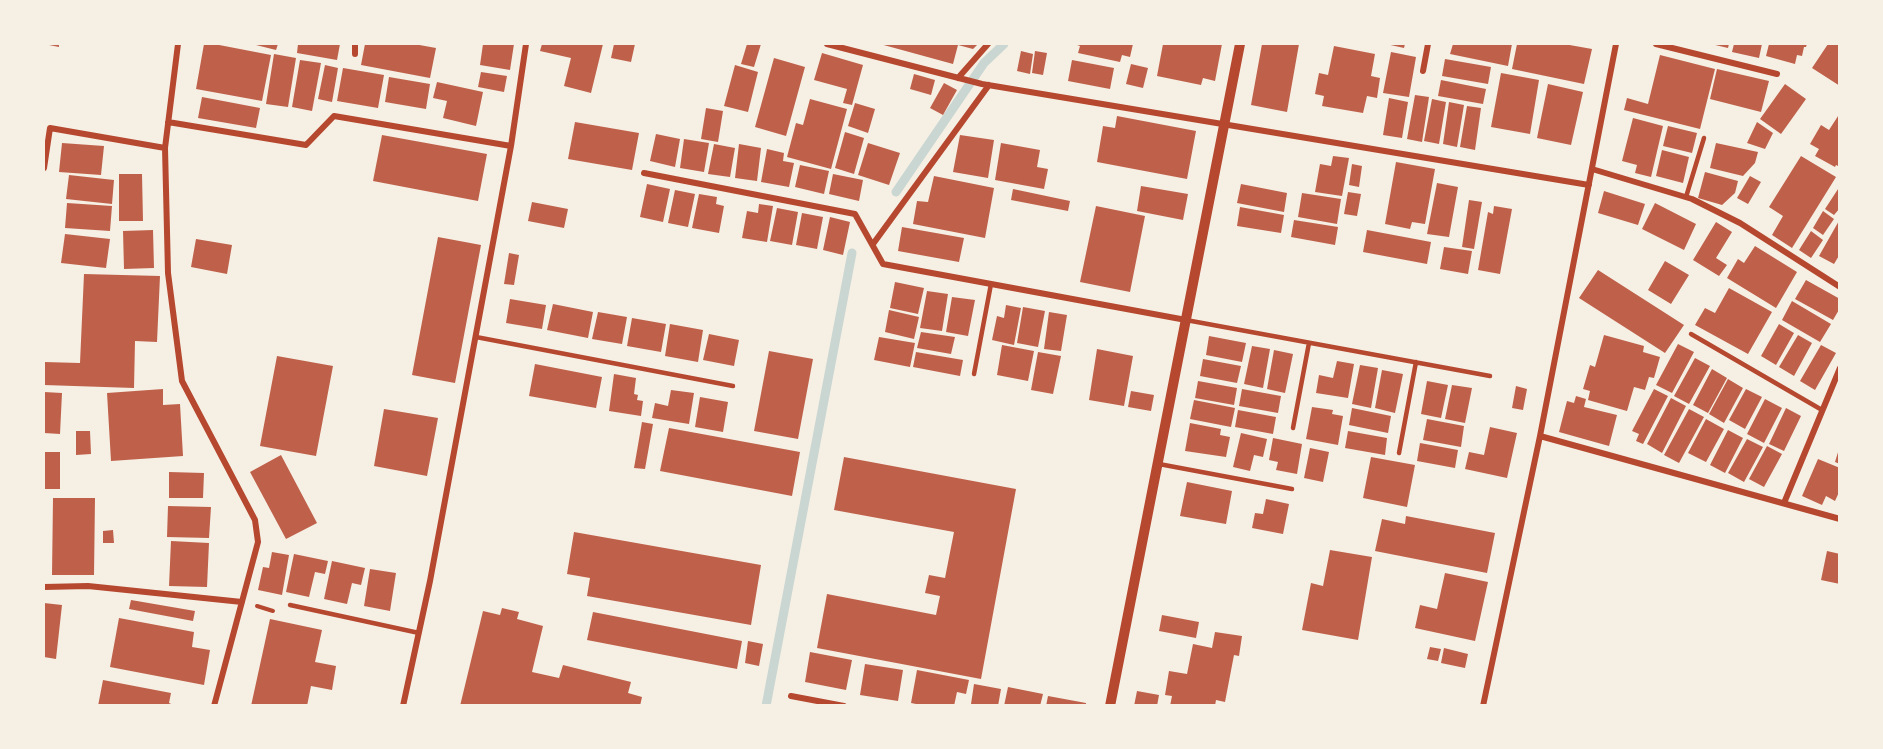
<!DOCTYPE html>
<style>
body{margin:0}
#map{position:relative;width:1883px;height:749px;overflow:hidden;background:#f6efe4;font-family:"IBM Plex Serif",serif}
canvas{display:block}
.frame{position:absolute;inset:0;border:45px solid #f6efe4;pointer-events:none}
</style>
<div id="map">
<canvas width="1883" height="749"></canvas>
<div class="frame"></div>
</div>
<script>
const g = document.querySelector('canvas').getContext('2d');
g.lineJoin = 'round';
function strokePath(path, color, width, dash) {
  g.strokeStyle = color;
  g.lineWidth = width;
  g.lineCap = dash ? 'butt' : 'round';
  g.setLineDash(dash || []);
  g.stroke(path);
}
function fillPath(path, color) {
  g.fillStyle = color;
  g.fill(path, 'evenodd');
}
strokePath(new Path2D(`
 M 896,192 L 984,63 L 1004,44
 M 766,706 L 852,253`), '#c9d6d2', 9);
fillPath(new Path2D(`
 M 44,44 L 59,44 L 59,47 Z
 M 204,44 L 214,44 L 271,55 L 262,101 L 196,89 Z
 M 252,44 L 278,44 L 276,50 Z
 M 298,44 L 340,44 L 337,60 L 297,53 Z
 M 365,44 L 414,44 L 436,48 L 430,78 L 361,65 Z
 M 483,44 L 514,44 L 510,70 L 480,65 Z
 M 542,44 L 603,44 L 591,93 L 564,86 L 571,58 L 540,51 Z
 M 614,44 L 635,44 L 631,62 L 611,58 Z
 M 747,44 L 761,44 L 754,67 L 741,64 Z
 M 880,44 L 978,44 L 973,49 L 958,45 L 953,64 Z
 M 1074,44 L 1133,44 L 1130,57 L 1122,55 L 1120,62 L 1078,53 L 1080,46 Z
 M 1163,44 L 1222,44 L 1215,81 L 1203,78 L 1201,85 L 1157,76 Z
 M 1262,44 L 1299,44 L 1287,112 L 1251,105 Z
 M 1386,44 L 1405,44 L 1404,48 Z
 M 1453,44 L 1512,44 L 1508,66 L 1450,54 Z
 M 1517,44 L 1564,44 L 1592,49 L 1584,84 L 1512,69 Z
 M 1711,44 L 1729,44 L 1728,48 Z
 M 1734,44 L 1762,44 L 1759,58 L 1732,52 Z
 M 1769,44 L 1807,44 L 1806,47 L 1804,47 L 1802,56 L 1797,55 L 1795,64 L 1766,56 Z
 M 1828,44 L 1840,44 L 1840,86 L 1812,68 Z
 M 1334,46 L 1375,54 L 1371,76 L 1380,78 L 1377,98 L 1367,96 L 1363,113 L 1322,106 L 1324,96 L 1315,94 L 1319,73 L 1328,75 Z
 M 1021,51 L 1033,54 L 1030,74 L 1017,71 Z
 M 1035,51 L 1047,53 L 1043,75 L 1032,73 Z
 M 1391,52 L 1416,57 L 1409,97 L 1383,93 Z
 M 822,53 L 863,65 L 852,105 L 843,103 L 847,89 L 814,80 Z
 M 274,54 L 296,58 L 288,107 L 266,104 Z
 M 1660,55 L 1715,69 L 1700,129 L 1624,110 L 1627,98 L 1648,104 Z
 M 774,58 L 805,67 L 786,136 L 755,127 Z
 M 1445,59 L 1491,67 L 1488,84 L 1442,76 Z
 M 300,60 L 321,63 L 312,111 L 292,107 Z
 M 1072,60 L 1114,68 L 1110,89 L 1068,81 Z
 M 1131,64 L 1148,68 L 1143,88 L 1126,84 Z
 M 325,65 L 338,68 L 332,102 L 318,99 Z
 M 735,65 L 758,72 L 748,112 L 724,106 Z
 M 343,68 L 384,75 L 378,108 L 337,101 Z
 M 1717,69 L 1769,81 L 1761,112 L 1710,99 Z
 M 481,72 L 507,76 L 504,92 L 478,87 Z
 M 1501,73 L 1539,80 L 1530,134 L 1491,127 Z
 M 914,74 L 935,80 L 931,95 L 910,89 Z
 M 389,77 L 430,84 L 426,109 L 385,102 Z
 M 1441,80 L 1486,89 L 1483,104 L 1438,96 Z
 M 437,82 L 483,92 L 476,126 L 443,118 L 447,101 L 433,98 Z
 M 944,83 L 957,90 L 943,115 L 930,108 Z
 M 1548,84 L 1583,92 L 1571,145 L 1537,138 Z
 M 1785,84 L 1806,99 L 1781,134 L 1760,119 Z
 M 1415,95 L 1429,97 L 1422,142 L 1407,139 Z
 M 202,97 L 260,108 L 256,128 L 198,118 Z
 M 1389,98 L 1408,102 L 1402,138 L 1383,135 Z
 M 810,99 L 847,109 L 831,169 L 787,157 L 796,123 L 803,125 Z
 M 1432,99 L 1446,102 L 1439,144 L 1424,141 Z
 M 1449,102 L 1464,105 L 1457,147 L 1443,144 Z
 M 855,103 L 875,109 L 868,133 L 848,126 Z
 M 1467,106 L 1481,108 L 1475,150 L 1460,147 Z
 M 706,108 L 723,111 L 718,142 L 701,139 Z
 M 1840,113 L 1840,167 L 1836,165 L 1835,167 L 1815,156 L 1819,149 L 1810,144 L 1821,125 L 1829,130 Z
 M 1117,116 L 1196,131 L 1187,179 L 1097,162 L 1103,126 L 1115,128 Z
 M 1633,118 L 1663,126 L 1651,177 L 1635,173 L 1637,165 L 1622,161 Z
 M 575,122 L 639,133 L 632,170 L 568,159 Z
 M 1757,122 L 1773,133 L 1765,149 L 1747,143 Z
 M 1668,126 L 1697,133 L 1692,153 L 1663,146 Z
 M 845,132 L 864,138 L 854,174 L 835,168 Z
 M 656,134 L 680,139 L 675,167 L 650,161 Z
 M 382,135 L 487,154 L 478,201 L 373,181 Z
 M 960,135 L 994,140 L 988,178 L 953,172 Z
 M 684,139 L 709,143 L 704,172 L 680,168 Z
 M 62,143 L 104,146 L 101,175 L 59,172 Z
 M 868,143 L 900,153 L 889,185 L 858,175 Z
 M 1001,143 L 1040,150 L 1037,167 L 1048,169 L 1044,189 L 995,180 Z
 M 1716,143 L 1758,152 L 1755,163 L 1743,176 L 1710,168 Z
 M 714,144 L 735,148 L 730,177 L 708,174 Z
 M 739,144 L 761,148 L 757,181 L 735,178 Z
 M 767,149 L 784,153 L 783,161 L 794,163 L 789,187 L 761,182 Z
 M 1662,150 L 1689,157 L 1683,183 L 1656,176 Z
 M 1333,156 L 1349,158 L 1342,196 L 1315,192 L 1320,164 L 1331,166 Z
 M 1801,156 L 1836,177 L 1792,248 L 1772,235 L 1783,216 L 1769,207 Z
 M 1396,162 L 1435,169 L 1425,224 L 1412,222 L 1410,229 L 1385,224 Z
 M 1352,164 L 1362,166 L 1359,187 L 1349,185 Z
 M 800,165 L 829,171 L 824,194 L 795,187 Z
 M 1705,172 L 1738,181 L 1735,193 L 1722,205 L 1698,198 Z
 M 119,174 L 142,174 L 143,221 L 119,221 Z
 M 833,174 L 863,180 L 859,201 L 829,194 Z
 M 69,175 L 114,180 L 112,204 L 66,199 Z
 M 934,176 L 994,188 L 985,238 L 913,224 L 917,201 L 928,202 Z
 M 1750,176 L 1761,182 L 1748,204 L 1737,198 Z
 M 1437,183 L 1458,187 L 1449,237 L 1427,234 Z
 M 647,184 L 670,189 L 663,222 L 640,217 Z
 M 1241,184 L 1287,193 L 1284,212 L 1237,203 Z
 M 1141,186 L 1188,194 L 1183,220 L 1137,211 Z
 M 1840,186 L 1840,208 L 1834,215 L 1825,209 Z
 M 1013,189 L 1070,201 L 1068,211 L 1011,200 Z
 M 675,190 L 695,194 L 688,227 L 668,223 Z
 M 1604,191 L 1645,204 L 1638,225 L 1598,213 Z
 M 1348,192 L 1361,194 L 1357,216 L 1344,214 Z
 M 1302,193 L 1341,199 L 1337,224 L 1298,217 Z
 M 699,194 L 717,197 L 716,204 L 724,206 L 719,233 L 692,228 Z
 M 1469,200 L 1482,202 L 1474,249 L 1462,247 Z
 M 532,202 L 568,209 L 564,228 L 528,221 Z
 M 67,203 L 112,206 L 110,231 L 65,228 Z
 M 1655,203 L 1696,224 L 1684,250 L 1642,229 Z
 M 759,204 L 773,206 L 767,242 L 742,238 L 747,211 L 758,213 Z
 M 1096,206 L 1145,216 L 1130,292 L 1080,282 Z
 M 1494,206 L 1512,209 L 1500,274 L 1478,270 L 1488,212 L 1493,214 Z
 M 1240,207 L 1284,215 L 1281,233 L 1237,226 Z
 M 777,208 L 798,212 L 792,245 L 770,241 Z
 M 1823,211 L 1834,219 L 1823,235 L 1813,228 Z
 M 802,213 L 823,217 L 817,249 L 796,245 Z
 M 830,217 L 850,222 L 843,255 L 823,250 Z
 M 1840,219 L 1840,254 L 1834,264 L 1819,256 Z
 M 1294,220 L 1338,227 L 1335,245 L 1291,237 Z
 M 1716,222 L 1732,232 L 1716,258 L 1727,265 L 1719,276 L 1693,260 Z
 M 902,227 L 964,238 L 959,262 L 898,251 Z
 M 153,230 L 154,268 L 124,269 L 123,231 Z
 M 1367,230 L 1431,242 L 1427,264 L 1363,252 Z
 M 1811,231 L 1823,240 L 1811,258 L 1799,250 Z
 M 65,234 L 110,239 L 106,268 L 61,263 Z
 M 438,237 L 481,245 L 455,383 L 412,375 Z
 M 196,239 L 232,245 L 227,274 L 191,267 Z
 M 1755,246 L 1797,272 L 1776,308 L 1727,278 L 1738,259 L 1744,263 Z
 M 1444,247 L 1472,251 L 1468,274 L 1440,269 Z
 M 509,253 L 519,255 L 514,285 L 504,284 Z
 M 1665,261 L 1689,275 L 1671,304 L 1648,290 Z
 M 1598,270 L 1684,325 L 1665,353 L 1579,298 Z
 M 84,274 L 160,276 L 157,342 L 135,341 L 134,388 L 44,385 L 44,362 L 80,363 Z
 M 1806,280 L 1840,299 L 1840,308 L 1833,320 L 1795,299 Z
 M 895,282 L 924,288 L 918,314 L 890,308 Z
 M 1729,288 L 1772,312 L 1748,354 L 1695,325 L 1705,308 L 1715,313 Z
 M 927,291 L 948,294 L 942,331 L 920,328 Z
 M 952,297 L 975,300 L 968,336 L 946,332 Z
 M 510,299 L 546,305 L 542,329 L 506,323 Z
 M 1792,301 L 1831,324 L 1820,342 L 1782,320 Z
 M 553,304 L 593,312 L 588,338 L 547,330 Z
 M 1006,305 L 1021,308 L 1014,345 L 992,340 L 997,316 L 1004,318 Z
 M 1023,307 L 1045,311 L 1038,347 L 1017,343 Z
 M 889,310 L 919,317 L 914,339 L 885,332 Z
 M 598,312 L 627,317 L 622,344 L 592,339 Z
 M 1049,312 L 1067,315 L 1061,351 L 1044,349 Z
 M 632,318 L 666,324 L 661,352 L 627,346 Z
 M 670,324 L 703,330 L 698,362 L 665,356 Z
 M 1779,324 L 1794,333 L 1776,365 L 1761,356 Z
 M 921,332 L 955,337 L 951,354 L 917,348 Z
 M 709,334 L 739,340 L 734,366 L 703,360 Z
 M 1604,335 L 1644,346 L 1643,352 L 1660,357 L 1654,378 L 1649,377 L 1645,390 L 1634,387 L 1627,411 L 1588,400 L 1590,391 L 1583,389 L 1590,365 L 1595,367 Z
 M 1798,335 L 1812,343 L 1794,376 L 1779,367 Z
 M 1209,336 L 1246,343 L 1242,362 L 1206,355 Z
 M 879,337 L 915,343 L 910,367 L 874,360 Z
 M 1678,344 L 1694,352 L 1672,393 L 1656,385 Z
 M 1002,345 L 1034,351 L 1028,381 L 997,375 Z
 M 1821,345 L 1836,353 L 1815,390 L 1800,381 Z
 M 1252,346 L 1270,349 L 1263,388 L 1244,384 Z
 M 1097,349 L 1133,356 L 1124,406 L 1089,400 Z
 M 1274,350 L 1293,354 L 1285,393 L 1267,389 Z
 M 769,351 L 813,359 L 798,439 L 754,431 Z
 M 916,352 L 963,360 L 960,376 L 913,367 Z
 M 1038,352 L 1061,356 L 1053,394 L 1031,390 Z
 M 277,356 L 333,366 L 316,456 L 260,446 Z
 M 1695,358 L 1710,366 L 1689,404 L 1674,396 Z
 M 1203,359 L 1241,366 L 1237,383 L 1200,376 Z
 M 1337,361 L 1354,364 L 1348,398 L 1316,393 L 1319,375 L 1333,378 Z
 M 535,364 L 602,377 L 596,408 L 529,396 Z
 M 1360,365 L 1378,368 L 1371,408 L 1352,404 Z
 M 1712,369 L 1727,378 L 1708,413 L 1693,405 Z
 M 1382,370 L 1403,374 L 1395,413 L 1375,408 Z
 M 614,374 L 636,378 L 634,394 L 638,395 L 637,400 L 643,401 L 641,416 L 609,411 Z
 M 1728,379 L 1743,388 L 1724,423 L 1709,414 Z
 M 1198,381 L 1237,388 L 1234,405 L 1195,398 Z
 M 1427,381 L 1448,385 L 1441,418 L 1421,414 Z
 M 1452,385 L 1472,388 L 1465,423 L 1445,419 Z
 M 1516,386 L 1527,389 L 1523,410 L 1512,408 Z
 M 163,389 L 163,405 L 180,404 L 183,456 L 111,461 L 107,393 Z
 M 1242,389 L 1281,396 L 1278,413 L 1239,406 Z
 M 1654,389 L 1668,396 L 1643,444 L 1636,441 L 1639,434 L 1632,431 Z
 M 1746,389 L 1762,397 L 1745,429 L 1729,420 Z
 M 671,390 L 694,393 L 689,424 L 652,418 L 655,403 L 668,406 Z
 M 1131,391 L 1154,395 L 1151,411 L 1128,407 Z
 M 44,392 L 62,393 L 60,434 L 44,433 Z
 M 1576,396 L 1586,399 L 1584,407 L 1617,415 L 1609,446 L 1559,432 L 1567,401 L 1574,403 Z
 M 700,397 L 728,402 L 723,432 L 695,427 Z
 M 1671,398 L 1686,406 L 1662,453 L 1647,444 Z
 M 1765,399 L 1782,408 L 1764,443 L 1747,434 Z
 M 1194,400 L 1235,408 L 1231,427 L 1190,419 Z
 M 1312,407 L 1333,410 L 1332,414 L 1343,416 L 1338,445 L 1306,439 Z
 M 1352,408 L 1391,416 L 1388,433 L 1349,425 Z
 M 1786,408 L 1801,416 L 1784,451 L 1769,444 Z
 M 384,409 L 438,418 L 427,476 L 374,466 Z
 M 1689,409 L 1704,417 L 1679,463 L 1664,455 Z
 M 1238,410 L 1276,417 L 1273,434 L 1235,427 Z
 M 1427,419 L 1464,426 L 1461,447 L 1423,440 Z
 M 1706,419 L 1724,429 L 1706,462 L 1688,453 Z
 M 642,422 L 653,424 L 645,469 L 634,468 Z
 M 1190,423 L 1221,429 L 1220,435 L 1230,437 L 1226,457 L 1185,451 Z
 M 1490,427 L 1517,433 L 1507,478 L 1465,469 L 1469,452 L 1484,455 Z
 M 669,428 L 800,452 L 792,496 L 660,471 Z
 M 1728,430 L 1743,438 L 1725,473 L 1710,465 Z
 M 76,431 L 90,431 L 91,454 L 76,455 Z
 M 1348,431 L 1387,438 L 1385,455 L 1345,448 Z
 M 1241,433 L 1267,439 L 1263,457 L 1254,455 L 1250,471 L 1233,467 Z
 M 1273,438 L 1302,444 L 1297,474 L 1276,470 L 1278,462 L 1269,460 Z
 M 1747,439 L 1763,447 L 1744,482 L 1728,473 Z
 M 1420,443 L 1458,450 L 1455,468 L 1417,461 Z
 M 1767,446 L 1782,454 L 1764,487 L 1749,479 Z
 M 1310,448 L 1329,452 L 1323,482 L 1304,478 Z
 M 1839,449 L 1840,449 L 1840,464 L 1835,462 Z
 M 44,452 L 60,452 L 60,489 L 44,489 Z
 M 281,455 L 317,523 L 286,539 L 250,472 Z
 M 844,457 L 1016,489 L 981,679 L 817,648 L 827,594 L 936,615 L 940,596 L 925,593 L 929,575 L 945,578 L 954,532 L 834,510 Z
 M 1371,457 L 1415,465 L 1407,507 L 1363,498 Z
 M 1818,459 L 1840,468 L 1840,490 L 1835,501 L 1826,496 L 1822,505 L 1802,496 Z
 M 169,472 L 204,473 L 203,498 L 169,498 Z
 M 1187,482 L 1232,491 L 1226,524 L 1180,516 Z
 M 53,498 L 95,498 L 94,575 L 52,575 Z
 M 1266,499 L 1289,504 L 1283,534 L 1252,528 L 1255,513 L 1263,514 Z
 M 168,506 L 211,507 L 209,538 L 167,537 Z
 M 1406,516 L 1495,533 L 1487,573 L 1375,551 L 1382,519 L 1405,524 Z
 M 113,530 L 114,543 L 103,543 L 103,531 Z
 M 574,532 L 761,565 L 751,625 L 587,596 L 590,578 L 567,574 Z
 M 171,541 L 209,543 L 207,587 L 169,586 Z
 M 1330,550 L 1372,557 L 1358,640 L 1302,630 L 1311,583 L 1323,586 Z
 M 1827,551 L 1840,554 L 1840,584 L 1821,580 Z
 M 272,552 L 289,555 L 282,595 L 258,590 L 263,567 L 269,568 Z
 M 294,554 L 328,561 L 325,574 L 315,572 L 309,597 L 286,592 Z
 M 332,561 L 365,568 L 361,585 L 352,583 L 347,604 L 324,599 Z
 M 370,569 L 396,573 L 390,611 L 364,606 Z
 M 1445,573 L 1488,582 L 1475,641 L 1415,628 L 1420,605 L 1437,609 Z
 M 131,600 L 195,611 L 193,621 L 129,609 Z
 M 44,603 L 62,605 L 56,659 L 44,657 Z
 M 502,608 L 519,612 L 517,619 L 543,626 L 532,672 L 559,678 L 563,665 L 631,682 L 628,693 L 642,697 L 640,706 L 460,706 L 483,611 L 500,615 Z
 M 593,612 L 742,641 L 737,669 L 587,640 Z
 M 1162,615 L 1199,622 L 1196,638 L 1159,631 Z
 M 119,618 L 194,632 L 192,647 L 210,650 L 204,685 L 110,667 Z
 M 270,619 L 322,630 L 315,662 L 336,666 L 332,690 L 311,686 L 307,706 L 251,706 Z
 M 1215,632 L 1242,636 L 1239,656 L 1234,655 L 1225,702 L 1216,700 L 1215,706 L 1170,706 L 1172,696 L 1165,695 L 1169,671 L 1187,674 L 1193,644 L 1212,648 Z
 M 748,641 L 763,644 L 759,666 L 745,663 Z
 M 1430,647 L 1441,649 L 1438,661 L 1427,659 Z
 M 1444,648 L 1468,654 L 1465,668 L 1441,663 Z
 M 810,652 L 852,660 L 846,690 L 805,682 Z
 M 865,664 L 903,670 L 898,701 L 860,695 Z
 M 917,670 L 969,680 L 966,694 L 957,692 L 954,706 L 926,706 L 911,703 Z
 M 103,680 L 171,693 L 169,703 L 176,706 L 98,706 Z
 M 974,684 L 1001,689 L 998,706 L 971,704 Z
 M 1008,687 L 1043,694 L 1040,706 L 1004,706 Z
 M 1137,691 L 1159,695 L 1157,706 L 1134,706 Z
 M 1048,696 L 1086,703 L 1086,706 L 1046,706 Z`), '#bf614a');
strokePath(new Path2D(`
 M 257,606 L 273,611`), '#b5482f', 4);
strokePath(new Path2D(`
 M 1686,197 L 1704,138
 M 1186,320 L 1490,376
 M 1691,334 L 1822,410
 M 476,337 L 733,386
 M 974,374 L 991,284
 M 1293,428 L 1309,343
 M 1399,453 L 1416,362
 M 1159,464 L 1292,489
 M 290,605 L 419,633`), '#b5482f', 4.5);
strokePath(new Path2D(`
 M 178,44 L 165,148 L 168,273 L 182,381 L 255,520 L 258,542 L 214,706
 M 355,44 L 355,54
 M 827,44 L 982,84 L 1589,185
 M 1656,44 L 1777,74
 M 1423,71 L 1428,44
 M 958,78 L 988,44
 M 168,122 L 306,145 L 334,116 L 511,146
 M 44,168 L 50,128 L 165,148
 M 1592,169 L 1692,199 L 1740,223 L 1840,287
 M 644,173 L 855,214 L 883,264 L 1186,320
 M 873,244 L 989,85
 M 1540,436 L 1840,519
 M 1784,503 L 1840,368
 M 44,587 L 88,586 L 242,602
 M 791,696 L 844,706
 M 403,706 L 430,581 L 511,146 L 526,44
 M 1483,706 L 1540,436 L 1616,44`), '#b5482f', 6);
strokePath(new Path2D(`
 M 1110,706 L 1240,44`), '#b5482f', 10);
</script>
